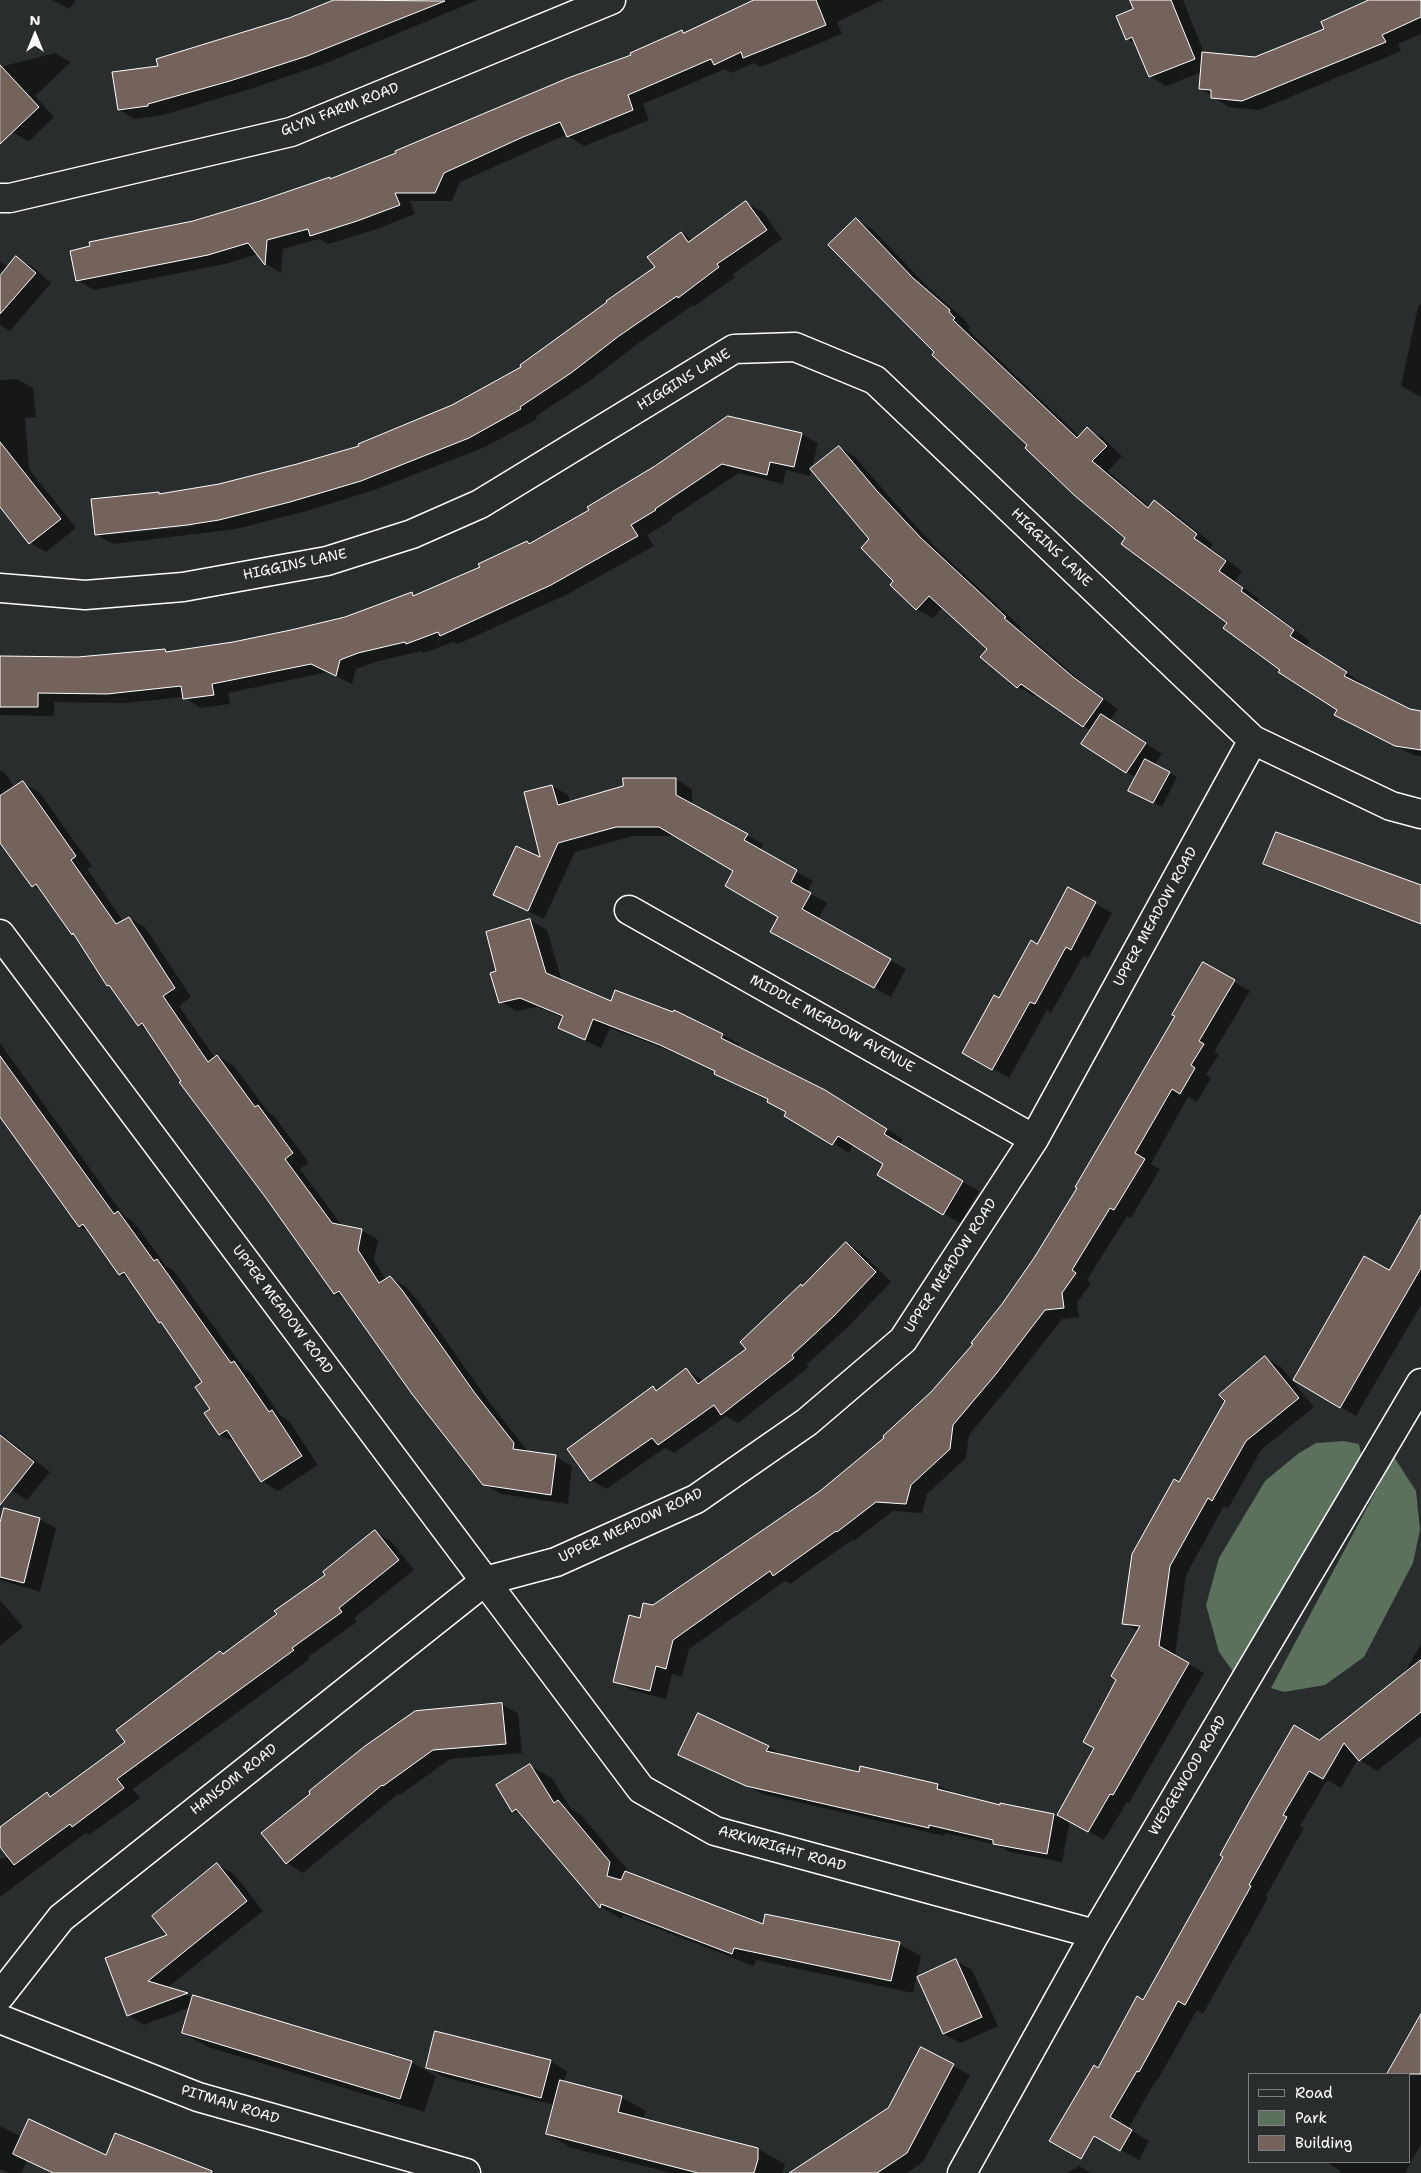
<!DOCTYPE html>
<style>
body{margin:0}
#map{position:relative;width:1421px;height:2173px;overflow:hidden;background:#2a2d2e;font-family:"Shantell Sans",sans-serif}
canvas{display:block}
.legend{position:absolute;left:1248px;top:2073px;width:162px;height:90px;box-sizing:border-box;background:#2a2d2e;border:1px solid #7f8182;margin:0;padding:6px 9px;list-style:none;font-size:15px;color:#fff}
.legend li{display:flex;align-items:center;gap:10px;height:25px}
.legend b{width:25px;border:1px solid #7f8182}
.north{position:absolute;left:10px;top:10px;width:50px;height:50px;-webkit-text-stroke:4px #2a2d2e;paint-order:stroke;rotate:0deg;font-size:14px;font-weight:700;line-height:20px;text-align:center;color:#fff}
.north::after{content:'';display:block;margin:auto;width:18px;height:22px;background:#fff;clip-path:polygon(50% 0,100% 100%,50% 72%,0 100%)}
</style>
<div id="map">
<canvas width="1421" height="2173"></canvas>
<ul class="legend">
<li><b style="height:6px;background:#2a2d2e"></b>Road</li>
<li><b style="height:14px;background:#5b715d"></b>Park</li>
<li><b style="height:14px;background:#74625d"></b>Building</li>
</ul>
<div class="north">N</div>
</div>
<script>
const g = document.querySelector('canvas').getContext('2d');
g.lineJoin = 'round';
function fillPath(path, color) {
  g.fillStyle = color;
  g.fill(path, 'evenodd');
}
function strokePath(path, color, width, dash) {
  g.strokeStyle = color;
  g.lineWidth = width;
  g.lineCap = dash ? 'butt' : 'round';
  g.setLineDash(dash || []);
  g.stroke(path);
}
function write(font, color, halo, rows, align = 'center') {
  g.font = font + ' "Shantell Sans",sans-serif';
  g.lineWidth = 5;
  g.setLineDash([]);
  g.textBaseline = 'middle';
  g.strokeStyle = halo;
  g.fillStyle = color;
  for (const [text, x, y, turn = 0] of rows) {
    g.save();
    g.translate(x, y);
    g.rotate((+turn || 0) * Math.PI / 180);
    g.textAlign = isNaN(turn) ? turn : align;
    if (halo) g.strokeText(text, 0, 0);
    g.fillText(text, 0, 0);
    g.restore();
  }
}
fillPath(new Path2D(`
 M 1344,1441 L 1359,1444 L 1363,1463 L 1234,1673 L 1219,1652 L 1206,1605 L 1219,1558 L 1265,1481 L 1299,1453 L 1316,1443 Z
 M 1394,1457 L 1416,1491 L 1420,1530 L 1413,1563 L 1364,1657 L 1325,1685 L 1284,1692 L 1271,1688 Z`), '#5b715d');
fillPath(new Path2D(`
 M 52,0 L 76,0 L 69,9 Z
 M 337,0 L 478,0 L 324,64 L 247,90 L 163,115 L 135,119 L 119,110 L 159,67 Z
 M 757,0 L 883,0 L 837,22 L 842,34 L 761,67 L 754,63 L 731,73 L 725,69 L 643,104 L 649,120 L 584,146 L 566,135 L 460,182 L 452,201 L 410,201 L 415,214 L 374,230 L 328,244 L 319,239 L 283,249 L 281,273 L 266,264 L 258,254 L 225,264 L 94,290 L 77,280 L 194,222 L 261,202 L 330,178 L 332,179 L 397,154 L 632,55 L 682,32 L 685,33 Z
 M 1131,0 L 1183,0 L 1204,53 L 1255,58 L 1325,30 L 1371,0 L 1421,0 L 1421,34 L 1398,44 L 1401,51 L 1259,110 L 1228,107 L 1200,88 L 1202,72 L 1166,86 L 1150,76 L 1136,44 L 1127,39 L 1135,10 Z
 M 55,53 L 71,62 L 35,96 L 54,117 L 29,141 L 12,132 L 0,119 L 0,67 Z
 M 746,203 L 763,212 L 782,239 L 733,274 L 735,277 L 695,306 L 693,305 L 636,345 L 588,382 L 536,416 L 537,419 L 485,447 L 377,489 L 307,511 L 236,529 L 113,544 L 96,534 L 159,493 L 162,495 L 219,485 L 298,466 L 360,446 L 452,406 L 523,367 L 656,267 L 681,233 L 693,240 ZM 193,524 L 194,526 L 110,535 L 110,532 Z
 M 856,220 L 872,229 L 930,289 L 965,320 L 970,328 L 968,330 L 1080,437 L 1087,429 L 1103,438 L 1122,456 L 1108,471 L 1150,507 L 1155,502 L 1171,511 L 1213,544 L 1210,548 L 1242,571 L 1235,581 L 1259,599 L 1257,601 L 1310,641 L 1306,646 L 1362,683 L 1360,686 L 1409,710 L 1421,712 L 1421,756 L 1413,755 L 1336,715 L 1338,710 L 1282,669 L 1127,538 L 1029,445 L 936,352 Z
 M 16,258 L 33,267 L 51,283 L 10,331 L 0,325 L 0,262 L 9,267 Z
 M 1421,304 L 1421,397 L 1401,386 L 1418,307 Z
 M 17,379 L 33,388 L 36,417 L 25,418 L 29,469 L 76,528 L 46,552 L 30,543 L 0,505 L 0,380 Z
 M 801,434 L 818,443 L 810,476 L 786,470 L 783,484 L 739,473 L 671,518 L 672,520 L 647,535 L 654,546 L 568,594 L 458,644 L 453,642 L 424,653 L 421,651 L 375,662 L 356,669 L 352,684 L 328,672 L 228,693 L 230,704 L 200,708 L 184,697 L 125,703 L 54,702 L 54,716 L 0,715 L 0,657 L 78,658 L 165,650 L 170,653 L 234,643 L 345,618 L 412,594 L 416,596 L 481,567 L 527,542 L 530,544 L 591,511 Z
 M 839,447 L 855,457 L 894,502 L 937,549 L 1021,627 L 1020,629 L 1089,688 L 1118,709 L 1110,720 L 1162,754 L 1154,765 L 1177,777 L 1162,807 L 1137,795 L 1136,778 L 1083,744 L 1091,731 L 1037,693 L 1034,696 L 1018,687 L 989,649 L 943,607 L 933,618 L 916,609 L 895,581 L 871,539 Z
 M 0,770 L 5,773 L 15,788 L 23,783 L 39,792 L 92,866 L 87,869 L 123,921 L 129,918 L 145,927 L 191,997 L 179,1006 L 215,1058 L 218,1056 L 234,1066 L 268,1112 L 274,1116 L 309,1163 L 300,1169 L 343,1227 L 361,1230 L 378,1240 L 374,1260 L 386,1280 L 390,1278 L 406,1287 L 418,1301 L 490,1403 L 529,1453 L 555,1456 L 572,1466 L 568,1504 L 501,1494 L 484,1484 L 347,1301 L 334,1293 L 148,1031 L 138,1025 L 112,987 L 108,985 L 76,936 L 72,934 L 43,892 L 33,886 L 0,836 Z
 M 676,779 L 692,789 L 692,805 L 763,844 L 760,850 L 813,881 L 807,892 L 827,903 L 818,919 L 906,969 L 891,997 L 788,941 L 780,916 L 735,870 L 676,836 L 633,836 L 575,852 L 544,919 L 495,895 L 542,859 L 552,786 L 568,795 L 570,802 Z
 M 1265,864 L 1421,886 L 1421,925 L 1280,872 Z
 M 1069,889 L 1112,913 L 1088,958 L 1083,956 L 1051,1013 L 1047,1010 L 1009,1078 L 963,1052 L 1038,945 Z
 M 530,920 L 547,930 L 562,981 L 611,1002 L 674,1014 L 675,1012 L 723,1035 L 739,1044 L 738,1047 L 842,1102 L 903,1139 L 899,1145 L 979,1191 L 960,1223 L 878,1174 L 885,1163 L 854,1144 L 849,1153 L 768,1102 L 769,1100 L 732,1082 L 716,1072 L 678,1054 L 610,1028 L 601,1048 L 560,1028 L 564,1018 L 537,1007 L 517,1011 L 501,1002 L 498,972 Z
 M 1204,964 L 1250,991 L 1214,1052 L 1219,1054 L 1206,1075 L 1211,1078 L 1197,1102 L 1188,1097 L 1151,1164 L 1160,1169 L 1131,1218 L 1127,1216 L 1087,1280 L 1091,1283 L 1077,1303 L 1079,1317 L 1062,1319 L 1012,1383 L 969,1435 L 966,1458 L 927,1494 L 922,1513 L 893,1511 L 854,1541 L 852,1540 L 790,1584 L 785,1581 L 689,1649 L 682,1677 L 672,1674 L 666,1699 L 631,1690 L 615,1681 L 641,1620 L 653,1606 L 821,1492 L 886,1438 L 931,1393 L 974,1344 L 1035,1259 L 1079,1188 L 1177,1016 Z
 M 0,1043 L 124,1216 L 134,1222 L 166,1266 L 173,1270 L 243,1367 L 250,1372 L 281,1416 L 289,1421 L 318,1465 L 278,1491 L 262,1481 L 237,1443 L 220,1435 L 204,1383 L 164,1325 L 160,1322 L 132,1281 L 120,1274 L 91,1233 L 79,1226 L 0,1117 Z
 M 1421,1217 L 1421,1305 L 1356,1416 L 1294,1380 L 1389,1272 Z
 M 846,1244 L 862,1253 L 891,1282 L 848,1327 L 806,1365 L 809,1367 L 738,1423 L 726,1416 L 674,1453 L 665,1448 L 606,1489 L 591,1480 L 653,1388 L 658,1391 L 686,1369 L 704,1381 L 747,1350 L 803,1287 Z
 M 1265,1358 L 1281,1367 L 1314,1407 L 1261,1450 L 1228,1509 L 1224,1506 L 1186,1575 L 1175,1656 L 1204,1673 L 1129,1803 L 1127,1802 L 1104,1840 L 1070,1821 L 1062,1862 L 1010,1852 L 997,1845 L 945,1833 L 944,1836 L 763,1794 L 680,1754 L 768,1747 L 784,1756 L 860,1774 L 861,1768 L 938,1785 L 954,1794 L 1057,1817 L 1096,1748 L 1118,1679 L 1139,1632 L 1123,1623 L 1179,1483 Z
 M 0,1433 L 50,1472 L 27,1500 L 0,1483 Z
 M 39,1519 L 56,1528 L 40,1592 L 0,1580 L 0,1528 Z
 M 375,1532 L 391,1541 L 414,1570 L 354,1618 L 357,1622 L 308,1657 L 310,1659 L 133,1789 L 140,1798 L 89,1835 L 86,1833 L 0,1897 L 0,1859 L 10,1857 L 0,1845 L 0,1829 L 47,1794 L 52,1797 L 127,1742 L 224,1655 L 278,1614 Z
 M 0,1600 L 23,1627 L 0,1646 Z
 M 1421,1644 L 1421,1736 L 1377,1771 L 1358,1759 L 1341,1788 L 1327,1780 L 1300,1826 L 1304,1828 L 1266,1896 L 1268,1898 L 1203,2014 L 1197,2010 L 1157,2081 L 1156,2080 L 1128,2129 L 1149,2141 L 1139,2160 L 1064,2118 L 1320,1742 L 1402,1677 Z
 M 502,1704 L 518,1714 L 522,1753 L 450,1759 L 400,1795 L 398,1794 L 303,1873 L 287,1863 L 263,1833 Z
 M 530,1766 L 552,1778 L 571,1809 L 580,1814 L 632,1875 L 764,1926 L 899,1944 L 921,1956 L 913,1993 L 756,1960 L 754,1966 L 623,1915 L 622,1919 L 601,1907 L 524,1817 L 513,1811 Z
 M 218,1865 L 234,1874 L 263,1911 L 167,1988 L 194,1998 L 411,2062 L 436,2076 L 424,2112 L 208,2047 L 183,2033 L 191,2007 L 144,2025 L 128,2015 L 169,1935 Z
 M 956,1961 L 972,1970 L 998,2026 L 960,2043 L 944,2034 Z
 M 1421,2027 L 1421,2144 L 1405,2173 L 1340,2173 L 1341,2171 L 1328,2163 L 1329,2162 L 1410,2162 L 1410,2074 L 1389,2074 L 1409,2038 Z
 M 921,2049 L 970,2075 L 923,2162 L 907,2173 L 813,2173 L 889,2109 Z
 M 550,2061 L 567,2071 L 564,2082 L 621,2097 L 646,2111 L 643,2120 L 760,2150 L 785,2164 L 782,2173 L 671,2173 L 572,2148 L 547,2134 L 554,2105 L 443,2077 L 427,2068 Z
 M 0,2126 L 22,2137 L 107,2157 L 217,2173 L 52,2173 L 27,2161 L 21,2173 L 9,2173 L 0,2169 Z
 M 1079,2166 L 1091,2173 L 1067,2173 Z`), '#0007');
const building = new Path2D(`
 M 334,0 L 445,1 L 307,56 L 230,81 L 148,104 L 148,106 L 118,110 L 112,72 L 158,66 L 156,59 L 289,18 Z
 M 754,0 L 816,0 L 826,25 L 743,58 L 741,52 L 714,65 L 711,59 L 628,95 L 633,110 L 567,137 L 560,122 L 523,137 L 444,173 L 435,193 L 395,193 L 400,205 L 357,221 L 310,236 L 308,229 L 267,240 L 265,265 L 248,243 L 208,255 L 76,281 L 70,251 L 90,246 L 89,242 L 193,221 L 260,201 L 330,177 L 330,179 L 396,153 L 395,151 L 568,78 L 631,55 L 630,53 L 682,30 L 683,33 Z
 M 1130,0 L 1171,0 L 1195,59 L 1149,77 L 1132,37 L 1126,40 L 1116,16 L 1133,9 Z
 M 1369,0 L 1421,0 L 1421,17 L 1382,35 L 1386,42 L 1242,101 L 1211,98 L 1211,90 L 1199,89 L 1202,52 L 1255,57 L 1324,29 L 1321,22 Z
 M 0,65 L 39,107 L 0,144 Z
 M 746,201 L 767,230 L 717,264 L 719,267 L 678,298 L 677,296 L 619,336 L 571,373 L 520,407 L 521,409 L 469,438 L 361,481 L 290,502 L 219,520 L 187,525 L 95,535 L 91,499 L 159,492 L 159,494 L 219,484 L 297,464 L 359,446 L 358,444 L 452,405 L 521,367 L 520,365 L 607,302 L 606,301 L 655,267 L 647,257 L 681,232 L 688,242 Z
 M 856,218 L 913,278 L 950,310 L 949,312 L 955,318 L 953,320 L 1077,438 L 1087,427 L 1107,446 L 1092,461 L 1148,508 L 1154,500 L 1197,534 L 1194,538 L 1226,561 L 1219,571 L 1243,588 L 1241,591 L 1294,630 L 1290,636 L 1347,672 L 1344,676 L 1410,709 L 1421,711 L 1421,750 L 1395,746 L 1334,715 L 1337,710 L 1278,672 L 1280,670 L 1223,628 L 1227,623 L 1121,544 L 1125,538 L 1074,495 L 1025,448 L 1027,445 L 932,355 L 934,352 L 828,245 Z
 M 16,256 L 36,273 L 0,314 L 0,276 Z
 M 728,416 L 802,433 L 794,467 L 770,462 L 767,475 L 722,464 L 655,509 L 656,510 L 631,525 L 638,536 L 551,585 L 440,636 L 438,632 L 406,644 L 405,642 L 358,653 L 340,660 L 336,676 L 311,664 L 212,684 L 214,695 L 183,699 L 181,686 L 107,694 L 38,693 L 38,707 L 0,707 L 0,656 L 78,657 L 165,649 L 166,652 L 233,642 L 291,630 L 345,617 L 412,592 L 413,596 L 480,567 L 478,564 L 527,541 L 529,544 L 589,510 L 587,507 L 655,466 Z
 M 0,442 L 61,519 L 29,544 L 0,507 Z
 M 839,446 L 877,491 L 921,538 L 1006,617 L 1004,618 L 1073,677 L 1103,699 L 1083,727 L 1021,684 L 1017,688 L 980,657 L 987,649 L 929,596 L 916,610 L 890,585 L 893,581 L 861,548 L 869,539 L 810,469 Z
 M 1101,714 L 1146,743 L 1126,773 L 1081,744 Z
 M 1145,759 L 1170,772 L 1153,803 L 1128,791 Z
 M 623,778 L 676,778 L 676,795 L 748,834 L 744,840 L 797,870 L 791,882 L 811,893 L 802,909 L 891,959 L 874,988 L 770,932 L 778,917 L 725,886 L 733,871 L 659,827 L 616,827 L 558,843 L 528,911 L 493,895 L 516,846 L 540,857 L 524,792 L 552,785 L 558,805 L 623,786 Z
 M 23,781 L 76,856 L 71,860 L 116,924 L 129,917 L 175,988 L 163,996 L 208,1062 L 217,1055 L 255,1107 L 258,1105 L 293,1153 L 285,1159 L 332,1223 L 362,1229 L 358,1250 L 379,1283 L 390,1276 L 402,1290 L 474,1392 L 514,1443 L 513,1449 L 556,1455 L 551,1495 L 483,1485 L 412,1394 L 339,1291 L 334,1294 L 266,1198 L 179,1082 L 181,1081 L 142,1023 L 138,1026 L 109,985 L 107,986 L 73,933 L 72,935 L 36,884 L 32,887 L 0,843 L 0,796 Z
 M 1276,832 L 1421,885 L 1421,924 L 1263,864 Z
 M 1068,887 L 1096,902 L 1071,950 L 1066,947 L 1035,1004 L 1030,1002 L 992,1070 L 962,1053 L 994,995 L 999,998 L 1031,940 L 1037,944 Z
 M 530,919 L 546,973 L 611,1001 L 615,990 L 673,1012 L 674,1010 L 723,1034 L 721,1038 L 825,1090 L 887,1129 L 884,1134 L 963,1181 L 943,1215 L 877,1175 L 883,1164 L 838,1136 L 832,1145 L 784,1116 L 786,1112 L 767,1102 L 768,1099 L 714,1074 L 715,1071 L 660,1045 L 593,1019 L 585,1040 L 558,1028 L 563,1016 L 520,998 L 499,1003 L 490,973 L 496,971 L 486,932 Z
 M 1203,962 L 1235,980 L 1199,1041 L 1204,1044 L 1191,1065 L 1195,1068 L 1180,1094 L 1172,1089 L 1135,1153 L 1145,1159 L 1114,1210 L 1110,1208 L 1072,1270 L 1076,1273 L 1062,1293 L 1064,1308 L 1045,1310 L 996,1374 L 953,1425 L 950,1449 L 911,1485 L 906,1504 L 876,1502 L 837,1532 L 836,1531 L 773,1576 L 770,1571 L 673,1640 L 666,1669 L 656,1666 L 650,1691 L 613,1682 L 629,1615 L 640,1618 L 643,1603 L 653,1605 L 820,1491 L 884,1438 L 883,1436 L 931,1392 L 973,1344 L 971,1343 L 1002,1304 L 1034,1258 L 1077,1188 L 1075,1187 L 1175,1016 L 1172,1015 Z
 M 0,1056 L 114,1214 L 118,1211 L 154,1261 L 157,1259 L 231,1363 L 234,1361 L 269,1412 L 272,1410 L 302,1456 L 261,1482 L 227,1430 L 219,1435 L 204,1413 L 210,1409 L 195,1387 L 202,1382 L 161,1322 L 159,1323 L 124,1272 L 119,1275 L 83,1224 L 79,1227 L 0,1117 Z
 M 1421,1215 L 1421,1268 L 1340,1408 L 1293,1380 L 1364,1256 L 1389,1270 Z
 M 846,1242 L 876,1272 L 832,1318 L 792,1355 L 794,1358 L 721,1415 L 714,1405 L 658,1445 L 652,1438 L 590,1481 L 567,1449 L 653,1386 L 656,1391 L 686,1368 L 698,1384 L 746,1349 L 740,1342 L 801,1284 L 802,1286 Z
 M 1265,1356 L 1299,1398 L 1246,1441 L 1212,1501 L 1208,1498 L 1170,1566 L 1159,1646 L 1189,1663 L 1113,1795 L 1110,1794 L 1088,1832 L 1057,1815 L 1094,1748 L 1083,1742 L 1116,1680 L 1111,1676 L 1140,1626 L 1122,1624 L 1132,1554 L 1174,1479 L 1179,1482 L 1225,1401 L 1219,1395 Z
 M 0,1435 L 34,1462 L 0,1505 Z
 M 4,1508 L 40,1518 L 24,1583 L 0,1577 L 0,1523 Z
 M 375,1530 L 399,1560 L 339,1608 L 342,1612 L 292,1648 L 294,1650 L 117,1779 L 124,1788 L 72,1827 L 70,1824 L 14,1865 L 0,1847 L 0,1827 L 47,1792 L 50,1797 L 125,1742 L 116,1730 L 220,1651 L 223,1654 L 277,1614 L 274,1611 L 325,1575 L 323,1572 Z
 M 1421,1660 L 1421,1712 L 1359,1761 L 1344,1743 L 1323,1779 L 1309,1771 L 1283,1815 L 1287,1817 L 1249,1885 L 1251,1886 L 1185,2005 L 1178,2001 L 1139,2072 L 1137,2071 L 1110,2117 L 1132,2130 L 1120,2151 L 1094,2136 L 1081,2159 L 1049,2141 L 1094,2065 L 1098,2068 L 1137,1996 L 1143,2000 L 1223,1857 L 1220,1855 L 1251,1799 L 1294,1725 L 1319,1740 Z
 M 502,1703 L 506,1744 L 433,1750 L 383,1786 L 382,1785 L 286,1864 L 261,1833 L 310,1794 L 309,1791 L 365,1746 L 415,1711 Z
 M 698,1713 L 769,1746 L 766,1751 L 859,1772 L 860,1766 L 938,1784 L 937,1789 L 1000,1805 L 1000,1803 L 1054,1814 L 1047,1854 L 993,1844 L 993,1840 L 929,1825 L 929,1828 L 746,1786 L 678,1755 Z
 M 530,1764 L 554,1803 L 558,1800 L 610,1862 L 607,1876 L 621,1880 L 625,1871 L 763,1924 L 765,1914 L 900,1942 L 891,1981 L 734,1948 L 732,1954 L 601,1904 L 600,1908 L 516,1809 L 512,1812 L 496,1785 Z
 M 217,1863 L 247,1901 L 148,1981 L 188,1993 L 127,2016 L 105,1958 L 167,1935 L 152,1916 Z
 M 956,1959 L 982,2017 L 943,2034 L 917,1977 Z
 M 193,1995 L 412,2061 L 400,2099 L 182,2033 Z
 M 1421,2014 L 1421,2074 L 1387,2074 Z
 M 435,2031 L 551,2060 L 541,2098 L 426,2068 Z
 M 921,2047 L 954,2064 L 907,2153 L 877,2173 L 789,2173 L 888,2108 Z
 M 560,2080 L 622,2096 L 618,2112 L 758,2148 L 758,2159 L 754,2173 L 698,2173 L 546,2134 Z
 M 29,2119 L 106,2155 L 115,2133 L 212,2171 L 212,2173 L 53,2173 L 13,2154 Z`);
fillPath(building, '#74625d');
strokePath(building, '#fff', 1);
const street = new Path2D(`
 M 0,198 L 10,198 L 291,132 L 611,0
 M 0,588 L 85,595 L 183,587 L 327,561 L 412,534 L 480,504 L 734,349 L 795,347 L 875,380 L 1253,740 L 1391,806 L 1421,814
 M 629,910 L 1034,1139
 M 0,934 L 485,1581 L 556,1562 L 696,1499 L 807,1422 L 903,1340 L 1034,1139 L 1253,740
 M 0,1996 L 61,1918 L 485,1581 L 641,1789 L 715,1831 L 1095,1934
 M 0,2019 L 198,2097 L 466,2173
 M 962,2173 L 1095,1934 L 1421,1383`);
strokePath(street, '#fff', 31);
strokePath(street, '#2a2d2e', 28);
write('14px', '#fff', '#2a2d2e', [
 ["GLYN FARM ROAD",340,110,-21],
 ["HIGGINS LANE",684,380,-31],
 ["HIGGINS LANE",1051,548,44],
 ["HIGGINS LANE",295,565,-12],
 ["UPPER MEADOW ROAD",1156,917,-61],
 ["MIDDLE MEADOW AVENUE",832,1024,29],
 ["UPPER MEADOW ROAD",951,1266,-57],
 ["UPPER MEADOW ROAD",282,1310,53],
 ["UPPER MEADOW ROAD",631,1526,-25],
 ["WEDGEWOOD ROAD",1188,1776,-59],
 ["HANSOM ROAD",234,1780,-38],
 ["ARKWRIGHT ROAD",782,1849,16],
 ["PITMAN ROAD",230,2105,17]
]);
</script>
